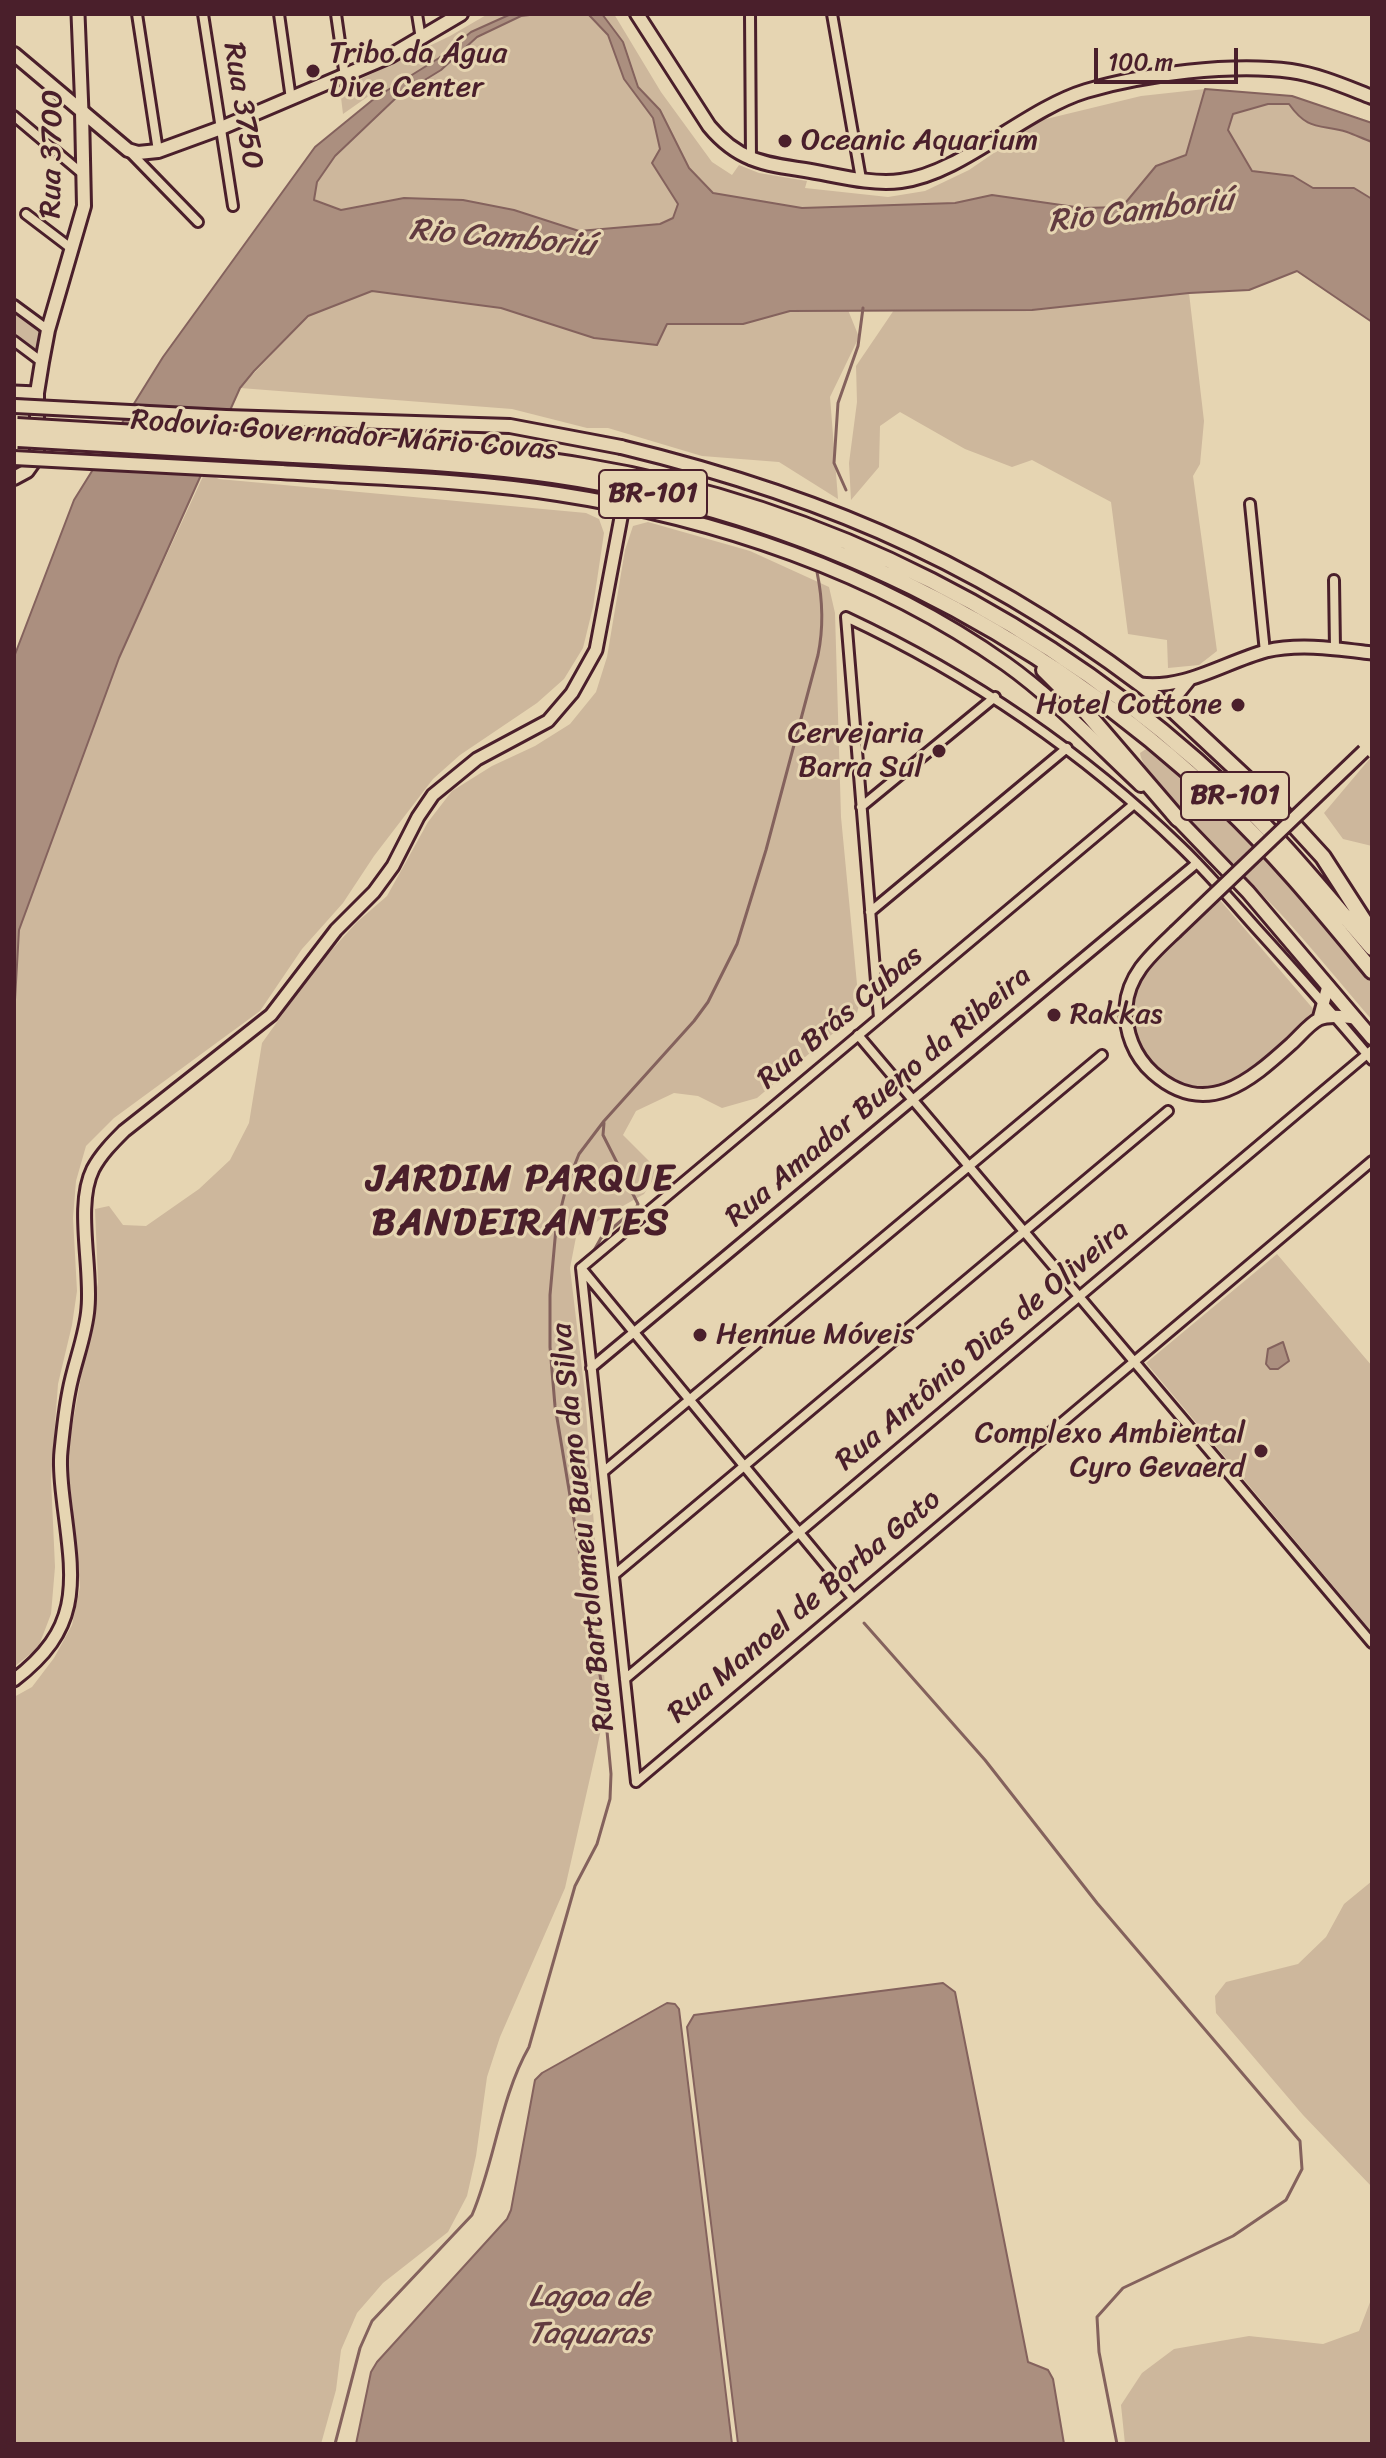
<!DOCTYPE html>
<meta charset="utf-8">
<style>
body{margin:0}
#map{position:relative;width:1386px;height:2458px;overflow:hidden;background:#e6d5b2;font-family:Sriracha,sans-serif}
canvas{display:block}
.frame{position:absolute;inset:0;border:16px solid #4a1f2b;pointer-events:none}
.scale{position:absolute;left:1094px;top:48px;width:144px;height:36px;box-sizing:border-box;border:4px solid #4a1f2b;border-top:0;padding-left:10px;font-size:24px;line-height:28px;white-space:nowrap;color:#4a1f2b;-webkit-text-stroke:6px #e6d5b2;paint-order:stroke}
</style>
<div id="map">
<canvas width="1386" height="2458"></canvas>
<div class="frame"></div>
<div class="scale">100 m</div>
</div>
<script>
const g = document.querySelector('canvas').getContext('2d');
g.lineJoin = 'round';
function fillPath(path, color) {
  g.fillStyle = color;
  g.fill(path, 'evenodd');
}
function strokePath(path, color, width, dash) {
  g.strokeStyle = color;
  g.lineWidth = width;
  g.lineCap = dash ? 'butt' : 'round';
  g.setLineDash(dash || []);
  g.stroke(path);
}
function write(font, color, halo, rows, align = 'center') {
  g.font = font + ' Sriracha,sans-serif';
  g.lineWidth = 6;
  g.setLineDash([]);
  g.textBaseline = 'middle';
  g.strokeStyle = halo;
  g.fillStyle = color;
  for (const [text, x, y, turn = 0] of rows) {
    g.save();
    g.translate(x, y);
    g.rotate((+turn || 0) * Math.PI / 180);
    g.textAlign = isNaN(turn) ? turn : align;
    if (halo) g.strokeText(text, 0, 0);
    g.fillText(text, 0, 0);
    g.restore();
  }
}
fillPath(new Path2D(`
 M 488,14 L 511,14 L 471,32 L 439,58 L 375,98 L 373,93 L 343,114 L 340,89 L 450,36 Z
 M 538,14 L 588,14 L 608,35 L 624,79 L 653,118 L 660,149 L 652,164 L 678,204 L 674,218 L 660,224 L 579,231 L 514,210 L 404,198 L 340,210 L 314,199 L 317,182 L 335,156 L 397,97 L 441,70 L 477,37 L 521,16 Z
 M 602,14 L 614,14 L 661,92 L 712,162 L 732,175 L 739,165 L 759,173 L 807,181 L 805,188 L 888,197 L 925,191 L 969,170 L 1042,120 L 1141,96 L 1205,89 L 1186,155 L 1156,166 L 1123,207 L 1082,208 L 992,195 L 955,203 L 802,208 L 713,194 L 689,168 L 660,110 L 638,87 L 623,42 Z
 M 1267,104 L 1289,104 C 1308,131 1319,124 1347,132 C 1355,135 1364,139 1372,142 L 1372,199 L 1354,188 L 1313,188 L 1293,176 L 1252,171 L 1228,130 L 1233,114 Z
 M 372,291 L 501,308 L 594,338 L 657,345 L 667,324 L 743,324 L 790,311 L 848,310 L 859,337 L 830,397 L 838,499 L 779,462 L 702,456 L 608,428 L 587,428 L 512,409 L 240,388 L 308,316 Z
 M 1189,293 L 1204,421 L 1200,464 L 1193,476 L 1217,651 L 1199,665 L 1168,668 L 1167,640 L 1128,634 L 1111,502 L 1032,460 L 1012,467 L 965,449 L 900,412 L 880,426 L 879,467 L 851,500 L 849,463 L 857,402 L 856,366 L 894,310 L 1032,310 Z
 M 14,311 L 43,332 L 39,354 L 14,335 Z
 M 205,472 L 219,479 L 586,513 L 599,519 L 604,533 L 593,607 L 583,648 L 564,679 L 537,703 L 460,755 L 433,779 L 374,856 L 343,903 L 302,949 L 260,1011 L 114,1118 L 86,1146 L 76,1181 L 73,1218 L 77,1291 L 72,1325 L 58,1384 L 51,1479 L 55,1567 L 51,1614 L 38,1648 L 14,1667 L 14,1017 L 19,930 L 119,658 Z
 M 648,522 L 750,551 L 829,587 L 835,613 L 841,817 L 859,1005 L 857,1013 L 757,1098 L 722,1108 L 698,1096 L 674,1093 L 636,1111 L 623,1135 L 659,1171 L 644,1194 L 602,1218 L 576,1237 L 570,1268 L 585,1394 L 606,1701 L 600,1734 L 565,1888 L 500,2037 L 487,2077 L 476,2156 L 467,2196 L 448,2232 L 383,2283 L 357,2313 L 341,2350 L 336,2390 L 321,2444 L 14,2444 L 14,1697 L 32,1687 L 54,1658 L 72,1625 L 80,1587 L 67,1455 L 98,1282 L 95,1209 L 109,1206 L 123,1225 L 146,1226 L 199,1189 L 230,1160 L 249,1123 L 262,1043 L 317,966 L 357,922 L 387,896 L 428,822 L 452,791 L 492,766 L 535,746 L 570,724 L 596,692 L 607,657 L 625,550 L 633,526 Z
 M 1149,747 C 1233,815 1303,898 1372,980 L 1372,1020 C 1341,984 1312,948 1280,913 C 1255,885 1142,780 1140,753 Z
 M 1372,756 L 1372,846 L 1343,839 L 1324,813 Z
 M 1220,900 L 1315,1011 C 1288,1034 1261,1066 1229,1080 C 1168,1107 1112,1040 1139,983 C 1153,953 1196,922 1220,900 Z
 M 1277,1254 L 1372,1366 L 1372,1632 L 1146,1363 Z
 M 1372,1881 L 1372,2187 L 1303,2115 L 1216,2013 L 1215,1996 L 1226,1982 L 1298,1964 L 1326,1937 L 1344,1904 Z
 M 1372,2297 L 1372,2444 L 1125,2444 L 1121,2405 L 1142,2373 L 1174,2349 L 1249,2336 L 1323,2344 L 1359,2331 Z`), '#cdb79c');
const water = new Path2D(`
 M 511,14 L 538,14 L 521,16 L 477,37 L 441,70 L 397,97 L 335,156 L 317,182 L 314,200 L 341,210 L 404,198 L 463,200 L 514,210 L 579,231 L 660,224 L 673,218 L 678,204 L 652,163 L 660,149 L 653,118 L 624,79 L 608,35 L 588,14 L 602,14 L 623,42 L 638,87 L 660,110 L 689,168 L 713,193 L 802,208 L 955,203 L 992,195 L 1082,208 L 1122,207 L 1156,166 L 1186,155 L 1205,89 L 1292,96 L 1372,123 L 1372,142 C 1364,139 1355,135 1347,132 C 1319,124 1308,131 1289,104 L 1268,104 L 1233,114 L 1228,130 L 1252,171 L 1293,176 L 1313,188 L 1354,188 L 1372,199 L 1372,322 L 1297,271 L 1249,290 L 1189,293 L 1032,310 L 790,311 L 743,324 L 667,324 L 657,345 L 594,338 L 501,308 L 372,291 L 308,316 L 254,371 L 240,388 L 119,658 L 19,930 L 14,1017 L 14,657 L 74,500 L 163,357 L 315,147 L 375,98 L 439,58 L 471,32 Z
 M 1283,1342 L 1289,1361 L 1278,1369 L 1270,1369 L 1266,1364 L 1268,1349 Z
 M 943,1983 L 955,1992 L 1028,2362 L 1048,2370 L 1053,2379 L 1064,2444 L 738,2444 L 687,2027 L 694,2015 Z
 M 667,2003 L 675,2004 L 679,2009 L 732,2444 L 356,2444 L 371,2372 L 377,2362 L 507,2219 L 511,2210 L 535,2080 L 542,2073 Z`);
fillPath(water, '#ab8f7f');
strokePath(water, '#84625d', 2);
strokePath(new Path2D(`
 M 846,490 L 834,463 L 838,403 L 858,346 L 863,308
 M 592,1254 L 601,1238 L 636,1208 L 638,1204 L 603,1135 L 604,1123
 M 864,1623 L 985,1760 L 1097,1903 L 1300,2141 L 1302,2169 L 1286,2200 L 1233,2236 L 1123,2288 L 1097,2317 L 1099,2352 L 1117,2444
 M 335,2444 L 360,2348 L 372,2321 L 472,2215 C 495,2161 500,2098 529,2047 L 575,1886 L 597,1844 L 610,1799 L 611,1774 L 604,1699 L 555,1406 L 550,1347 L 550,1295 L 556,1228 L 567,1184 L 579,1154 L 604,1121 L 694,1021 L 708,1002 L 737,944 L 766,850 L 818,655 C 824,626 823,601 817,572`), '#84625d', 3);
const street = new Path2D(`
 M 137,14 L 158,151
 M 203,14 L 233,206
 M 279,14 L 291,99
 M 336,14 L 345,77
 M 417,14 L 421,39
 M 750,14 L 751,160
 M 832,14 L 861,179
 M 14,116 L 84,175
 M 129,151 L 198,222
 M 26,214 L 72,249
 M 14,305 L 48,330
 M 14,341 L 42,362
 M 1250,504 L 1265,652
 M 1334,580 L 1335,649
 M 861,807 L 995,697
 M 870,912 L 1067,748
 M 879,1018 L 846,617 C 970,675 1082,751 1181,847 C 1207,872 1231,900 1255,927 C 1295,971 1334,1015 1372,1060
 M 858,1035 L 1372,1643
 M 581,1268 L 1133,805
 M 581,1268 L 636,1782
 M 581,1268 L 853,1598
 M 591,1368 L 1197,863
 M 603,1472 L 1102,1055
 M 614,1575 L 1168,1111
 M 625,1679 L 1372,1050
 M 636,1782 L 1372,1161`);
const secondary = new Path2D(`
 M 78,14 L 82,112
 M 14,392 L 37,393
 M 1140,684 C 1185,690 1225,662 1266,651 C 1300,643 1338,649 1372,653
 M 1173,710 L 1177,695 L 1190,679
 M 1175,932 C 1153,953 1128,974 1126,1007 C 1125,1032 1134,1056 1153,1073 C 1206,1120 1250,1081 1291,1044 C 1299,1037 1309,1024 1319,1019 C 1330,1014 1344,1017 1355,1018
 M 1319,1019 L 1328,986
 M 14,1680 C 82,1628 74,1584 64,1506 C 62,1488 59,1470 61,1451 C 63,1431 65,1411 69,1391 C 74,1363 86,1336 88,1308 C 92,1267 75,1205 93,1169 C 101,1154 113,1142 124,1131 L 271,1015 L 336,930 L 374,892 L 393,866 L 418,817 L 433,795 L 477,759 L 548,721 L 572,693 L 596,650 L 623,507`);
const primary = new Path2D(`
 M 637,14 L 709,126 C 737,160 763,164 805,170 C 836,175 870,185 901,181 C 961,174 1024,110 1086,91 C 1143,74 1232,63 1291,71 C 1319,75 1346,87 1372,97
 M 14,54 L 128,150 L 138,153 L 158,151 L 221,128 L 390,56 L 461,14
 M 621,447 C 833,498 1001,573 1173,710
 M 281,472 C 373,478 467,480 558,494 C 715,518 876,572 1006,664 C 1055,699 1097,744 1141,785
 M 14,478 L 27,471 L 37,457 L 37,393 L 42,362 L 48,330 L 84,206 L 82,112
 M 1172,813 L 1248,892 L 1372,1038`);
const highway = new Path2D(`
 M 258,440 C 367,446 476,448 583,466 C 826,506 1053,623 1231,792 C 1282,840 1326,895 1372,948
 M 258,453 C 357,459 455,461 553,475 C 805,512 1038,628 1222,803 C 1277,855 1324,913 1372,971
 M 1044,670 L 1086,712 L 1178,819
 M 1173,710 L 1280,810 L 1323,857 L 1372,933`);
strokePath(street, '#4a1f2b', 14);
strokePath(secondary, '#4a1f2b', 17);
strokePath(primary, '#4a1f2b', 18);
strokePath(highway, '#4a1f2b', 20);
strokePath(street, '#e6d5b2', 8);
strokePath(secondary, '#e6d5b2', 11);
strokePath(primary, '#e6d5b2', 12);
strokePath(highway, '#e6d5b2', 14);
const secondaryBridge = new Path2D(`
 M 1175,932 L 1364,751`);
const primaryBridge = new Path2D(`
 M 15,406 L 226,417 L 510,426 L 621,447
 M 14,458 L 281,472`);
const highwayBridge = new Path2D(`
 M 17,426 L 258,440
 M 18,439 L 258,453`);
strokePath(secondaryBridge, '#4a1f2b', 17, []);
strokePath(primaryBridge, '#4a1f2b', 18, []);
strokePath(highwayBridge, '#4a1f2b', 20, []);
strokePath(secondaryBridge, '#e6d5b2', 11);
strokePath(primaryBridge, '#e6d5b2', 12);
strokePath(highwayBridge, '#e6d5b2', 14);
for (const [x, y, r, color] of [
 [313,71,8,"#4a1f2b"],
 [785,141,8,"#4a1f2b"],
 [1238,705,8,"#4a1f2b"],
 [939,751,8,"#4a1f2b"],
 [1054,1015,8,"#4a1f2b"],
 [700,1335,8,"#4a1f2b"],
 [1261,1451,8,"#4a1f2b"]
]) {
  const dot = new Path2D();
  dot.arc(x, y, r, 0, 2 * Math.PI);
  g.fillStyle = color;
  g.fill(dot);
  strokePath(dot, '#e6d5b2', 3);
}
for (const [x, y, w] of [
 [653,494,108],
 [1235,796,108]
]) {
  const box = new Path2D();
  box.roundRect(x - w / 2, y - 24, w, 48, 6);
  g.fillStyle = '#e6d5b2';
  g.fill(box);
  strokePath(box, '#4a1f2b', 2);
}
write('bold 28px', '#4a1f2b', null, [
 ["BR-101",653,494],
 ["BR-101",1235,796]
]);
write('30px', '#4a1f2b', '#e6d5b2', [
 ["Tribo da Água",329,54],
 ["Dive Center",329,88],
 ["Oceanic Aquarium",801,141],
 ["Hotel Cottone",1222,705,"right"],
 ["Cervejaria",923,734,"right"],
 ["Barra Sul",923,768,"right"],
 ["Rakkas",1070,1015],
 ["Hennue Móveis",716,1335],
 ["Complexo Ambiental",1245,1434,"right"],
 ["Cyro Gevaerd",1245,1468,"right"]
], 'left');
write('30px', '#4a1f2b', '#e6d5b2', [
 ["Rua 3750",242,106,81],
 ["Rua 3700",53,154,-89],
 ["Rodovia Governador Mário Covas",344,436,4],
 ["Rua Brás Cubas",841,1018,-40],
 ["Rua Amador Bueno da Ribeira",879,1097,-40],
 ["Rua Antônio Dias de Oliveira",983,1346,-40],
 ["Rua Bartolomeu Bueno da Silva",584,1527,-96],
 ["Rua Manoel de Borba Gato",805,1607,-40]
]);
write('italic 32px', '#623b40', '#e6d5b2', [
 ["Rio Camboriú",1141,212,-7],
 ["Rio Camboriú",502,239,5],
 ["Lagoa de",589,2298],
 ["Taquaras",589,2335]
]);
g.letterSpacing = '2px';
write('bold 38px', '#4a1f2b', '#e6d5b2', [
 ["JARDIM PARQUE",521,1180],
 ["BANDEIRANTES",521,1224]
]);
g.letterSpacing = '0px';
</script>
